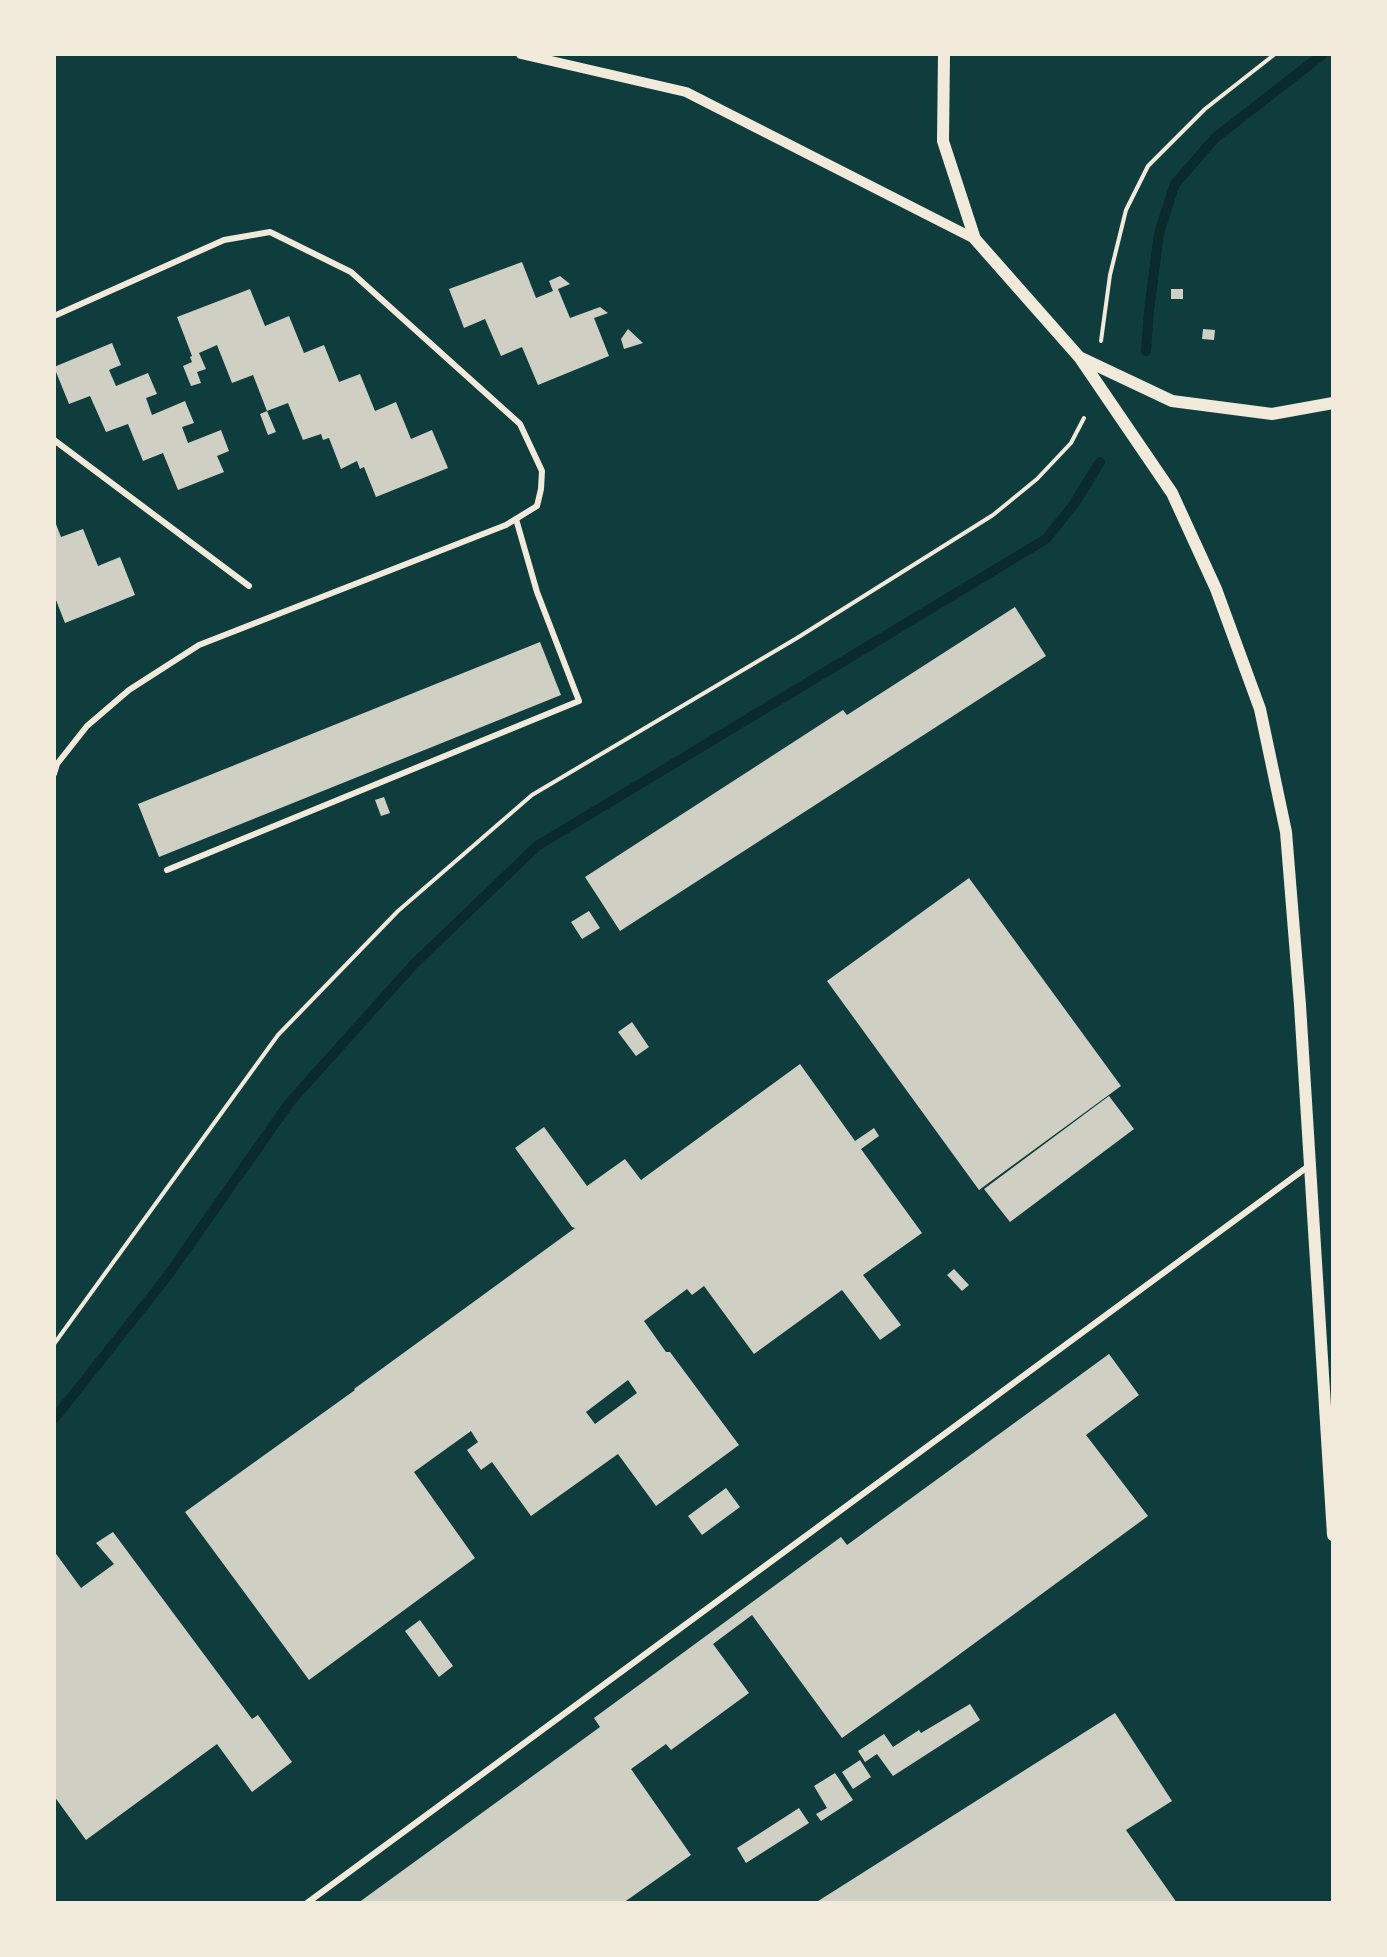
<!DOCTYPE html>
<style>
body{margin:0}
#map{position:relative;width:1387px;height:1957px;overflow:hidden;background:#0f3d3e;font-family:"Alegreya Sans",sans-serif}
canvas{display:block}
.frame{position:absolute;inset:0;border:56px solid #f1e9da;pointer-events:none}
</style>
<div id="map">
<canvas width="1387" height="1957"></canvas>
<div class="frame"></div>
</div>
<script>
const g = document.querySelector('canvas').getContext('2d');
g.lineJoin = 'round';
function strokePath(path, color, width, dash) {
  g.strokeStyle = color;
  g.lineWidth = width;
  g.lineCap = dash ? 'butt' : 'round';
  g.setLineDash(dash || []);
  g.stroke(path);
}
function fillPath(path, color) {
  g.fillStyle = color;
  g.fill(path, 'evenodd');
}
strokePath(new Path2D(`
 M 1146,351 L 1149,311 L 1159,233 L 1175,184 L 1215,138 L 1323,54
 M 54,1419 L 166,1278 L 290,1102 L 414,964 L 537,846 L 1046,539 L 1074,504 L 1100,462`), '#0a2a2b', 10);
fillPath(new Path2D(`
 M 522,262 L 536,298 L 553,291 L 549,281 L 560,276 L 570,284 L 558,289 L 570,318 L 600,307 L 608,313 L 594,318 L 609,356 L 538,385 L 522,347 L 501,356 L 485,319 L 464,328 L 449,289 Z
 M 250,289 L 265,326 L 289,316 L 304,353 L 324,345 L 339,382 L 360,374 L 375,411 L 396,402 L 411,439 L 432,430 L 448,468 L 376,497 L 364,467 L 360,469 L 357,461 L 341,469 L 329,438 L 323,440 L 321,434 L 303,440 L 288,403 L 267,411 L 276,432 L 268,435 L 260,414 L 267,411 L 253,375 L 232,383 L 217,345 L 199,353 L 206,369 L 197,372 L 201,383 L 191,386 L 183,366 L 192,362 L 190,357 L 192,356 L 177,317 Z
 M 1171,289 L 1183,289 L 1183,299 L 1171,299 Z
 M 628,329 L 643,343 L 624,349 L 621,339 Z
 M 1203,329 L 1215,330 L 1214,340 L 1202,339 Z
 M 112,343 L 121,365 L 109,370 L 116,386 L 148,373 L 157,394 L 146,398 L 152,415 L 185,401 L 194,423 L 182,427 L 188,443 L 221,430 L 229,451 L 217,456 L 224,472 L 178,490 L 163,453 L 143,461 L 128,424 L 106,432 L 90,396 L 69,404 L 54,367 Z
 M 54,519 L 61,537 L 83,529 L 98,566 L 120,557 L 135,595 L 65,623 L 54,595 Z
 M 1015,607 L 1046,656 L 620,931 L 585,877 L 843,710 L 847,715 Z
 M 540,642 L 561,695 L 159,857 L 138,804 Z
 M 384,797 L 390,813 L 381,816 L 375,800 Z
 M 969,878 L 1121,1086 L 979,1190 L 827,981 Z
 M 589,911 L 600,928 L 582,939 L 571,922 Z
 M 632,1022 L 649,1047 L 636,1056 L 618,1032 Z
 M 800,1064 L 855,1141 L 874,1128 L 879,1136 L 861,1149 L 922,1233 L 863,1275 L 901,1325 L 880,1340 L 842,1290 L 754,1354 L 704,1286 L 692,1295 L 687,1289 L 644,1321 L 666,1352 L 670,1352 L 739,1445 L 656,1506 L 618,1454 L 531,1516 L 492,1462 L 481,1470 L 467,1450 L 478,1442 L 471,1431 L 414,1472 L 475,1558 L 309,1680 L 185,1512 L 355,1390 L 354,1389 L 575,1228 L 572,1227 L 515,1148 L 544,1127 L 587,1186 L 625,1159 L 641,1180 ZM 628,1380 L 637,1393 L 595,1424 L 586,1412 Z
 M 1109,1096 L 1134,1129 L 1010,1222 L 984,1189 Z
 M 954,1269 L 969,1285 L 962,1291 L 947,1275 Z
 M 1109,1354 L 1139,1395 L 1086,1435 L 1148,1516 L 938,1670 L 842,1738 L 752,1615 L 713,1644 L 749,1693 L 671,1750 L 666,1744 L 631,1769 L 691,1855 L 623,1903 L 358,1903 L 600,1727 L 594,1718 L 841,1537 L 847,1545 Z
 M 726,1488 L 740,1507 L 702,1535 L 688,1516 Z
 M 113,1532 L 252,1719 L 258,1715 L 292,1762 L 252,1792 L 217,1744 L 86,1840 L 54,1796 L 54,1551 L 81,1588 L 114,1564 L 96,1543 Z
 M 420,1620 L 453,1666 L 439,1677 L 405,1631 Z
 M 970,1704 L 980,1720 L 893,1776 L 877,1754 L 865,1762 L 858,1751 L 884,1734 L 893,1747 L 919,1730 L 921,1733 Z
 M 1115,1713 L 1172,1801 L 1126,1830 L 1177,1903 L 815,1903 Z
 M 860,1760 L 871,1777 L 853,1789 L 842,1772 Z
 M 835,1773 L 853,1800 L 821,1821 L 816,1814 L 827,1808 L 814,1786 Z
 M 799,1808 L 809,1823 L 746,1863 L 737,1848 Z`), '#cfcfc3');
strokePath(new Path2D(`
 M 1101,341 L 1110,275 L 1126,210 L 1148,166 L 1205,109 L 1275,54
 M 54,1344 L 278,1035 L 398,911 L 532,795 L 797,638 L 993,515 L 1037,479 L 1071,443 L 1084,418`), '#f1e9da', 4);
strokePath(new Path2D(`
 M 54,316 L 224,240 L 270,232 L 351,272 L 520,424 L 542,471 L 541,489 L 537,506 L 506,525 L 199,645 L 129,690 L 87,726 L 57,764 L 54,774
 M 54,440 L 249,586
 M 167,870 L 579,701 L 537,592 L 516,519
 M 307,1903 L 1310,1165`), '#f1e9da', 6);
strokePath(new Path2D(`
 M 521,54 L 686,92 L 975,239`), '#f1e9da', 10);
strokePath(new Path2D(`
 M 944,54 L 943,141 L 975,239 L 1080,358 L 1172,493 L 1216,589 L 1260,709 L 1286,832 L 1300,1005 L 1333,1535
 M 1081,358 L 1172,401 L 1272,414 L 1333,403`), '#f1e9da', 12);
</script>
